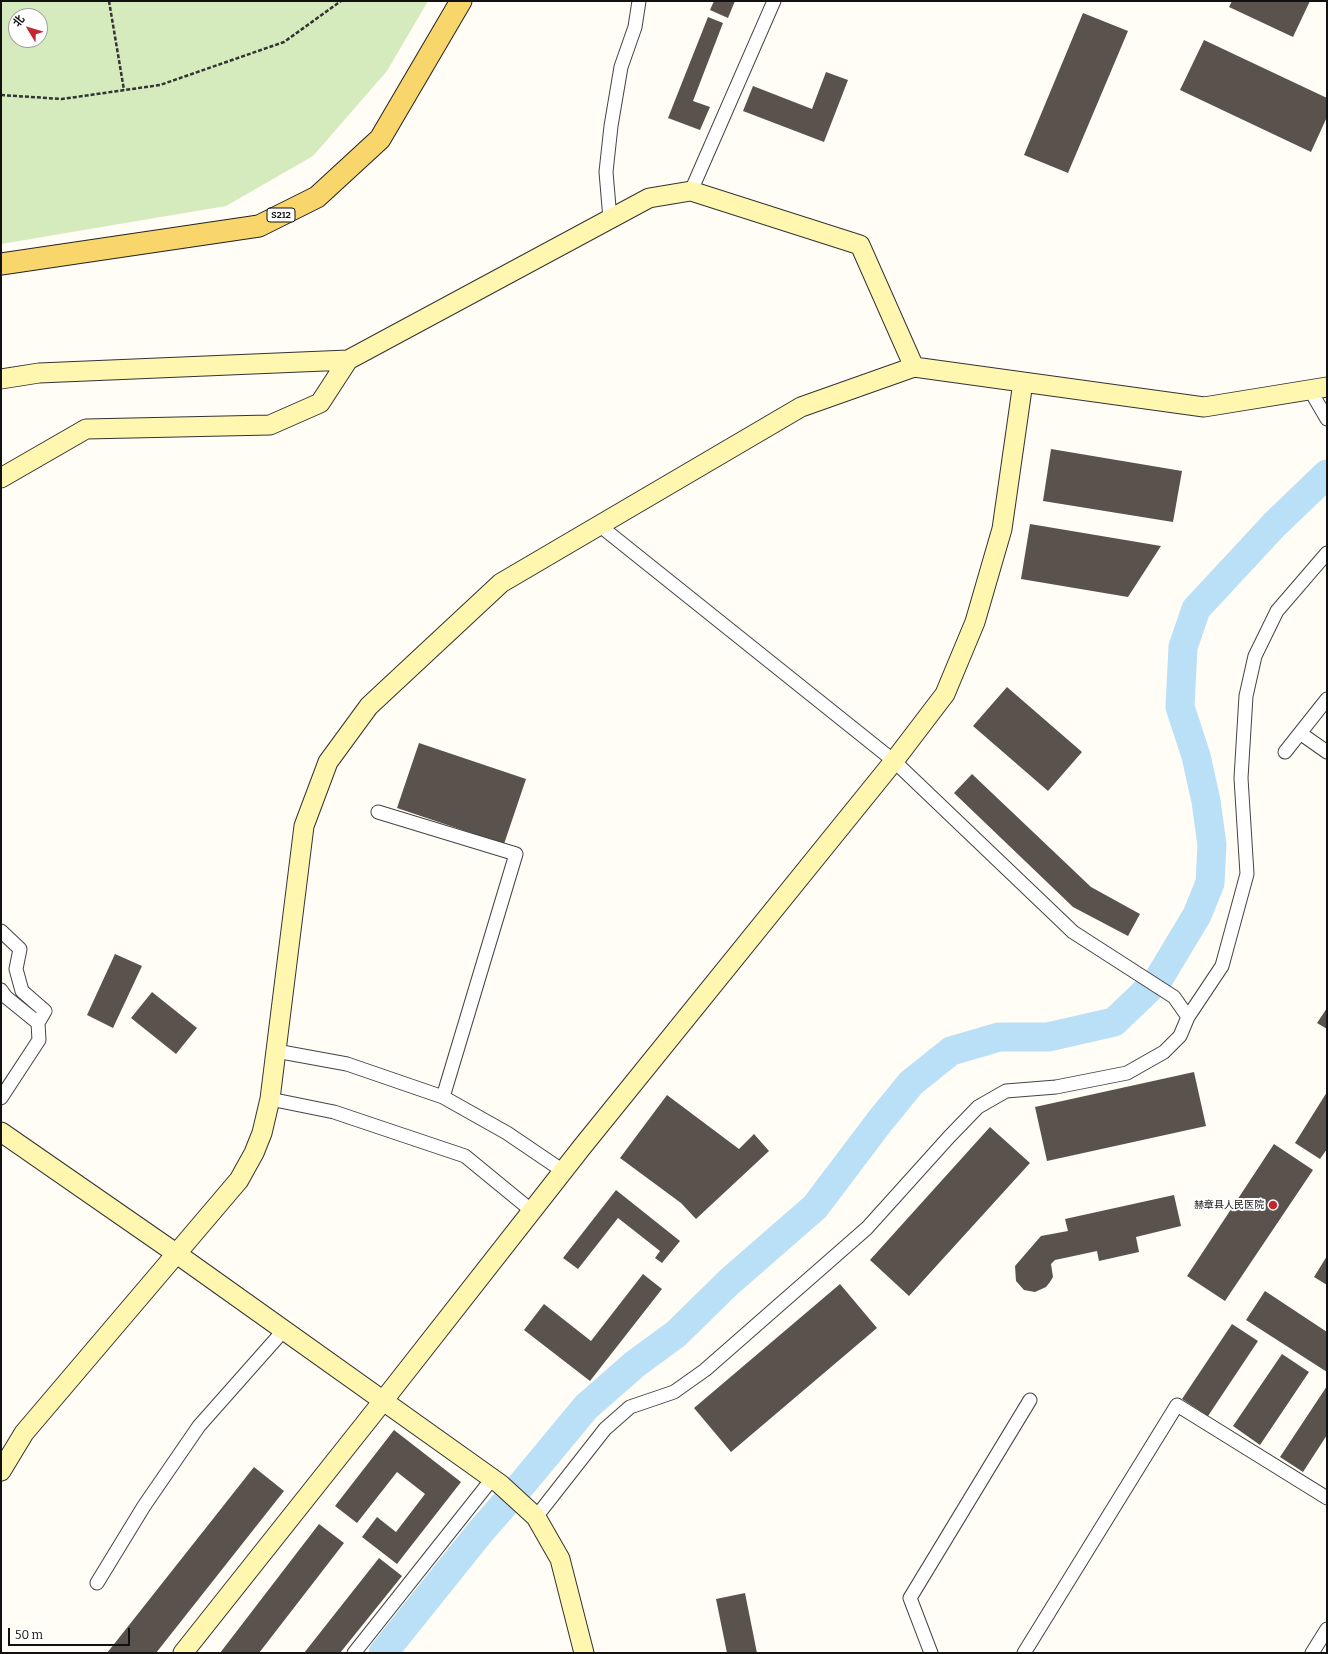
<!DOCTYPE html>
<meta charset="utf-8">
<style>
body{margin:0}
#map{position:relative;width:1328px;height:1654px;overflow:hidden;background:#fffdf5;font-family:Bitter,"Noto Sans SC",serif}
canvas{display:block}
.frame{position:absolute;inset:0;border:2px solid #111;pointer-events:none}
.north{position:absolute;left:8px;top:8px;width:40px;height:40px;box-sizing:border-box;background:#fff;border:1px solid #a0a0a0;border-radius:50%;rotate:308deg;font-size:11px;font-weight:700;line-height:16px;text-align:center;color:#111}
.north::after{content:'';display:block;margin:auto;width:14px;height:18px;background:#c4262e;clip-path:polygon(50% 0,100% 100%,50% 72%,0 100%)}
.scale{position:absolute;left:8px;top:1628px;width:122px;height:18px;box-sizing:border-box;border:2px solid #111;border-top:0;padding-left:5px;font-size:12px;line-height:14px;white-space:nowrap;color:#111;-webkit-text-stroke:3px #fff;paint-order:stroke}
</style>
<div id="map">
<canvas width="1328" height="1654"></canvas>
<div class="frame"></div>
<div class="north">北</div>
<div class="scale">50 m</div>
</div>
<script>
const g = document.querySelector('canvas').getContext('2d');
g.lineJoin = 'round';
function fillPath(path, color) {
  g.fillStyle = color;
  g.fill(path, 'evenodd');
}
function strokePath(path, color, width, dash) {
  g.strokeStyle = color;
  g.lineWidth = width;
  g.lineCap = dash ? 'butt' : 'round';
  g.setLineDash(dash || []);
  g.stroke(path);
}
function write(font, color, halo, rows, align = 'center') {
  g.font = font + ' Bitter,"Noto Sans SC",serif';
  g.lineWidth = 4;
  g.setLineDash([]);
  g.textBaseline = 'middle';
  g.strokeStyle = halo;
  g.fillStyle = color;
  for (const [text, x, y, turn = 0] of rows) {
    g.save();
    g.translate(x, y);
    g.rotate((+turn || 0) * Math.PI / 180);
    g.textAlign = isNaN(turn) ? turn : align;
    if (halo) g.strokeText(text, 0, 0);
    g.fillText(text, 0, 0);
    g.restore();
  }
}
fillPath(new Path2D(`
 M 1,1 L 428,1 L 387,71 L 313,156 L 226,206 L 1,244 ZM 16,16 L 40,16 L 40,40 L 16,40 Z`), '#d5ebbd');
strokePath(new Path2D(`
 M 383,1653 L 481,1531 L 523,1483 L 586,1407 L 635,1364 L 676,1334 L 729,1282 L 815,1207 L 880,1121 L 911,1083 L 951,1051 L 999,1037 L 1048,1037 L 1114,1022 L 1158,980 L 1197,915 L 1210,883 L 1212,845 L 1206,801 L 1196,756 L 1180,707 L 1183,647 L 1196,609 L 1274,525 L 1327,474`), '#b9e0f7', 29);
fillPath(new Path2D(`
 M 714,1 L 735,1 L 728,18 L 710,10 Z
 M 1232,1 L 1310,1 L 1293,37 L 1229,7 Z
 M 1083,13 L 1128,31 L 1068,173 L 1024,155 Z
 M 708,17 L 723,23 L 693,101 L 710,107 L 700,130 L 668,118 Z
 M 1204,40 L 1327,98 L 1327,117 L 1311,152 L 1180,90 Z
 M 826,72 L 848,80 L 824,142 L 743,111 L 753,86 L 812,109 Z
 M 1051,449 L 1182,471 L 1173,522 L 1043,501 Z
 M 1030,524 L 1161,546 L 1128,597 L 1021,579 Z
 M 1007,687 L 1082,752 L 1048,791 L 973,726 Z
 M 419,743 L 526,779 L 504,844 L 397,808 Z
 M 972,774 L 1091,887 L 1140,914 L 1128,936 L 1073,907 L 954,793 Z
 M 115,954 L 142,966 L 113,1028 L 87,1015 Z
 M 152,992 L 197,1028 L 176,1054 L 131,1018 Z
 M 1327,1008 L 1327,1029 L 1317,1023 Z
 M 1194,1072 L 1206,1126 L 1047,1161 L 1035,1107 Z
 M 1327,1092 L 1327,1149 L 1320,1159 L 1295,1143 Z
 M 667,1095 L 739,1149 L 754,1134 L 769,1151 L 696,1219 L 681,1203 L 620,1158 Z
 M 990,1127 L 1030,1163 L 909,1296 L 870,1260 Z
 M 1274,1144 L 1313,1170 L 1225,1301 L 1187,1276 Z
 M 616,1190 L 680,1241 L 662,1263 L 655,1258 L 660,1251 L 618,1218 L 578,1269 L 563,1258 Z
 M 1174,1195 L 1181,1226 L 1136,1237 L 1139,1252 L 1099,1261 L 1097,1251 L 1055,1260 L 1051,1264 L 1053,1277 L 1050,1282 L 1046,1287 L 1035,1292 L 1024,1290 L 1016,1281 L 1015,1266 L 1041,1236 L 1068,1231 L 1065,1219 Z
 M 1327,1256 L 1327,1285 L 1314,1277 Z
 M 643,1274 L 662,1289 L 590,1381 L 524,1330 L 544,1304 L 591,1341 Z
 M 840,1284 L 877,1328 L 731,1452 L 694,1408 Z
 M 1265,1291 L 1327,1332 L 1327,1372 L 1246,1320 Z
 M 1232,1324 L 1258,1341 L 1208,1416 L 1182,1399 Z
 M 1282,1354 L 1309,1372 L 1260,1445 L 1233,1426 Z
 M 1327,1386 L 1327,1435 L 1303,1472 L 1280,1457 Z
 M 394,1430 L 461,1482 L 397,1564 L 362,1537 L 377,1517 L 396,1532 L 425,1494 L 397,1472 L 357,1523 L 335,1506 Z
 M 254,1467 L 284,1491 L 156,1653 L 107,1653 Z
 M 319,1524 L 344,1543 L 259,1653 L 220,1653 Z
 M 379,1558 L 402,1576 L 340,1653 L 304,1653 Z
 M 745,1593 L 757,1653 L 727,1653 L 716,1599 Z`), '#5a524d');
const street = new Path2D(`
 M 691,191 L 774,1
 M 610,219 L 606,172 L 611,126 L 621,67 L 635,27 L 639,1
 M 1310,390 L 1327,419
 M 1300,733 L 1327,752
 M 1285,752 L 1327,699
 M 378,812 L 516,854 L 443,1097
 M 1,931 L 20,949 L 16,969 L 22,991 L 45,1011 L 38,1023
 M 1,990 L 6,997 L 38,1023 L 39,1040 L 1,1098
 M 1188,1017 L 1222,966 L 1247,874 L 1241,778 L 1246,696 L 1255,656 L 1277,611 L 1327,553
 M 276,1051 L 347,1064 L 443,1097 L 507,1133 L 563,1171
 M 270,1099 L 334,1112 L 465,1156 L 532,1211
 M 536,1517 L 605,1429 L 630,1407 L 674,1392 L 705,1370 L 867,1228 L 949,1137 L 978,1107 L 1006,1091 L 1056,1087 L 1127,1073 L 1164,1052 L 1180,1036 L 1188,1017 L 1174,997 L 1073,932 L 894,761 L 599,525
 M 97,1583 L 144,1506 L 199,1426 L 284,1330
 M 354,1653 L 492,1479
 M 931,1653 L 910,1598 L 1030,1400
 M 1024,1653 L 1177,1405 L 1327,1498
 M 1312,1653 L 1327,1629`);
const secondary = new Path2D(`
 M 1,379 L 39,373 L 348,360 L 649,198 L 691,191 L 860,245 L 914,367
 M 1,478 L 86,429 L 270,425 L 320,403 L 348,360
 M 1,1132 L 177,1254 L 500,1484 L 536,1517 L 560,1559 L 584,1653
 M 1,1471 L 24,1433 L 239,1180 L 254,1153 L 262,1133 L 270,1099 L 304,826 L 328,762 L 369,706 L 501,583 L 801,407 L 914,367 L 1204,407 L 1327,387
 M 183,1653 L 383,1401 L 582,1147 L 894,761 L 945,694 L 975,622 L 1002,529 L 1023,382`);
const primary = new Path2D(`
 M 1,264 L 259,226 L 317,197 L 380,139 L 461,1`);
strokePath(street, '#444', 15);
strokePath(secondary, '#333', 21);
strokePath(primary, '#222', 23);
strokePath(new Path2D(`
 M 109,1 L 124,90
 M 1,95 L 62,99 L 160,85 L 284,42 L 341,1`), '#333', 2.5, [4, 2]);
strokePath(street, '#fff', 13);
strokePath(secondary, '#fff6b0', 19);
strokePath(primary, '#f9d66b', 21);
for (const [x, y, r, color] of [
 [1273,1205,5,"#c4262e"]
]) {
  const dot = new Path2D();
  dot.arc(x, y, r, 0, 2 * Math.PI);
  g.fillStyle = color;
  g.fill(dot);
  strokePath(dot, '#fff', 1.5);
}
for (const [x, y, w] of [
 [281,215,28]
]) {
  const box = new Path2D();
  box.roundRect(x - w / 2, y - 7, w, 14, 3);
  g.fillStyle = '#fff';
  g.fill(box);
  strokePath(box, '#111', 1);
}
write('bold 9px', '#111', null, [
 ["S212",281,215]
]);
write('10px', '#111', '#fff', [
 ["赫章县人民医院",1264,1205]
], 'right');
</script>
